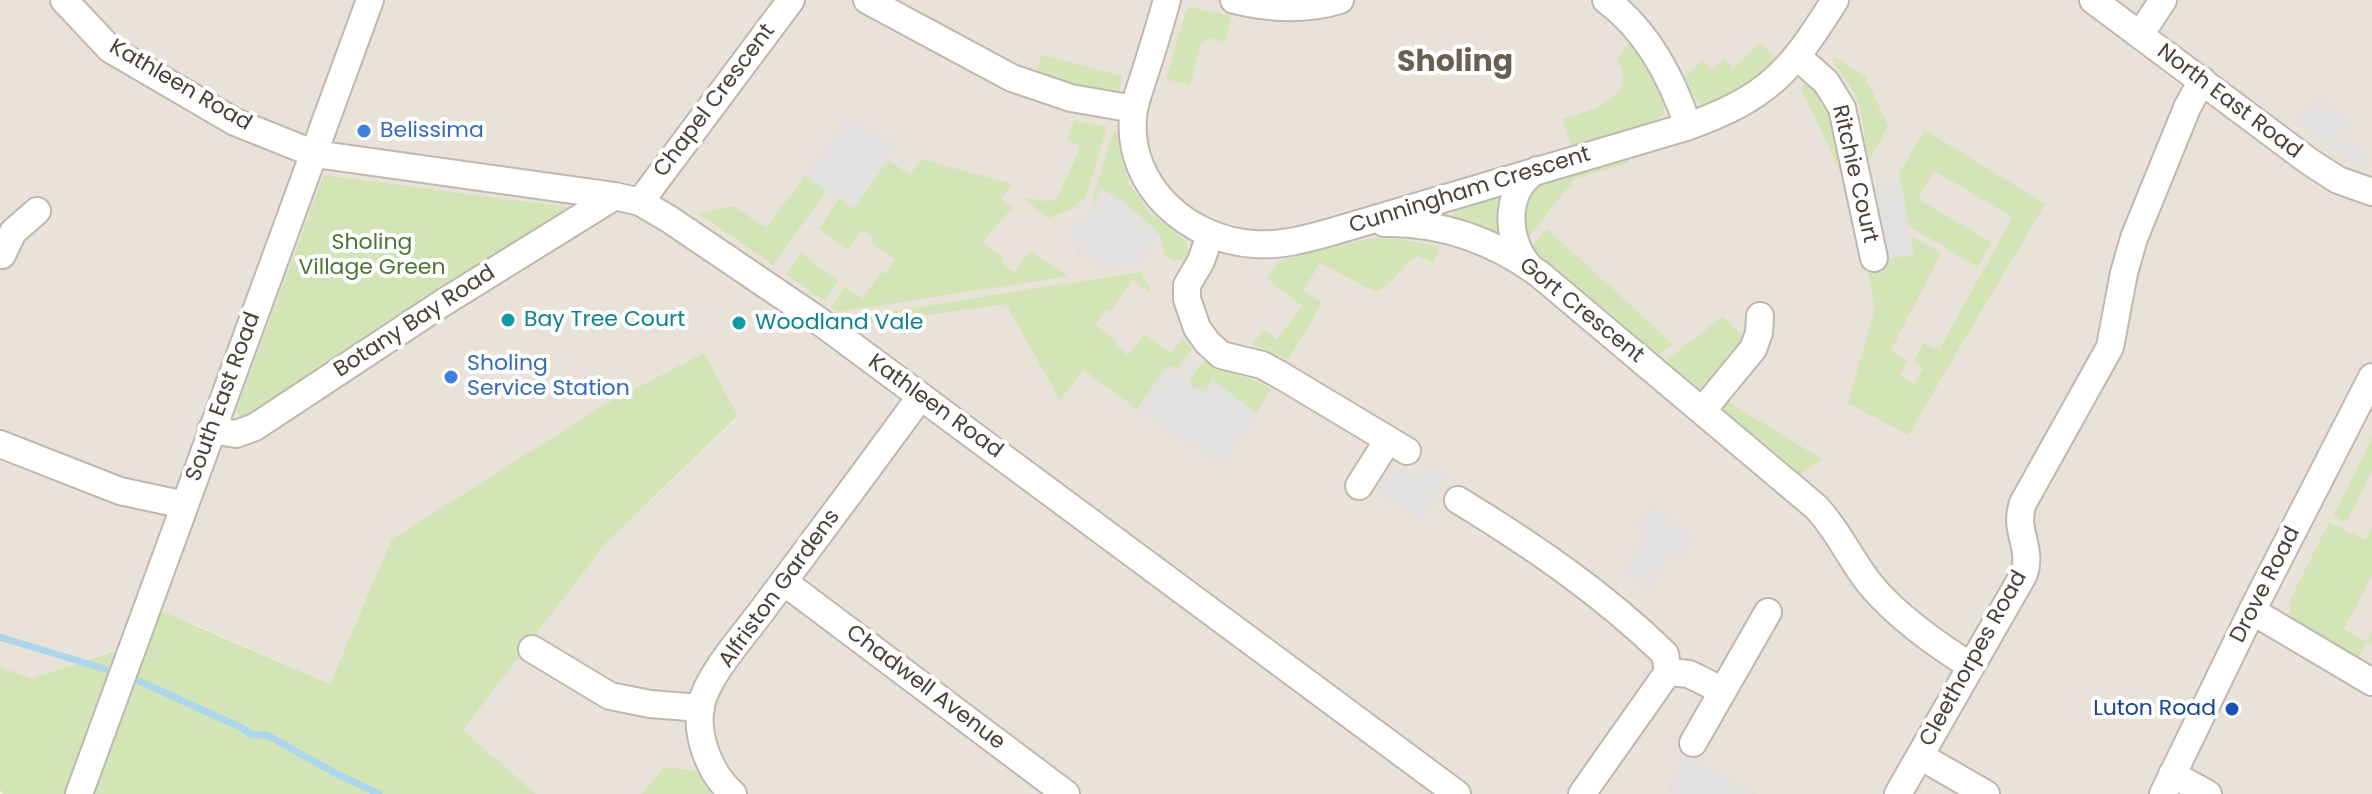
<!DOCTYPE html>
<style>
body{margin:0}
canvas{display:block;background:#f4f1eb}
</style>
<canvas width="2372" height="794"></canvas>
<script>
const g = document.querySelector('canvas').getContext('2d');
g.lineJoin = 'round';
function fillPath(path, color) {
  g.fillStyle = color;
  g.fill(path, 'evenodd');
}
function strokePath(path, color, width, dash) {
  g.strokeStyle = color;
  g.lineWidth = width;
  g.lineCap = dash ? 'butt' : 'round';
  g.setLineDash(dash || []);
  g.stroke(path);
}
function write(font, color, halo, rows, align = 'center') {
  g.font = font + ' Poppins,sans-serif';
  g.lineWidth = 8;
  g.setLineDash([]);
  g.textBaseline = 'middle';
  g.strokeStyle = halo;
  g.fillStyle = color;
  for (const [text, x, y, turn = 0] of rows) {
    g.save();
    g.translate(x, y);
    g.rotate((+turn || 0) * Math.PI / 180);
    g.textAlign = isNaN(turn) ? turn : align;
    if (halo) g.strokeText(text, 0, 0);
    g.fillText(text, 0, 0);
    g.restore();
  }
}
fillPath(new Path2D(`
 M 0,0 L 2372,0 L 2372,794 L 715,794 L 663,767 L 642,794 L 536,794 L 463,730 L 606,543 L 738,417 L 391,540 L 330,684 L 194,624 L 31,678 L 0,667 Z`), '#e8e2d9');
fillPath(new Path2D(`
 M 1190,7 L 1231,16 L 1226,42 L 1209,38 L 1201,42 L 1190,86 L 1166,79 L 1186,11 Z
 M 1629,43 C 1644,63 1668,88 1663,115 L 1650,123 L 1571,145 L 1563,119 C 1587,112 1642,97 1617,60 Z
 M 1760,43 L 1778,60 C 1757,77 1732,102 1703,105 L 1692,93 L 1685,76 L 1703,60 L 1711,70 L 1725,59 L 1733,69 Z
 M 1042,55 L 1123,76 L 1118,96 L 1034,78 Z
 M 1833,56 L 1865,76 L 1888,126 L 1867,165 C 1865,142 1864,115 1855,94 C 1849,81 1832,69 1833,56 Z
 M 1807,79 L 1831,108 L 1849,190 L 1801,88 Z
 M 1074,120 L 1107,127 L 1086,196 L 1070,210 L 1048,218 L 1022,197 L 1045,201 L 1056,200 L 1081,146 L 1067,140 Z
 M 1925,130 L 2045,204 L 1908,435 L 1848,403 L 1875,309 L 1867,263 L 1914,254 L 1911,235 L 1941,253 L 1891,350 L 1907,361 L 1900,376 L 1914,383 L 1923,368 L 1914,362 L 1923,343 L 1939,350 L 2013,217 L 1934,171 L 1918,199 L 1991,242 L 1978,267 L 1909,226 L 1899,173 Z
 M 1114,131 L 1118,131 L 1119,149 L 1129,183 L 1149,212 L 1185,240 L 1189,252 L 1184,259 L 1176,261 L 1164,255 L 1163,242 L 1159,234 L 1126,203 L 1101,189 L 1094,201 L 1092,199 Z
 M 1626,156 L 1629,163 L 1575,179 L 1525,241 C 1525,233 1522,224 1523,216 C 1528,172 1593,166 1626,156 Z
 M 921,159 L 1012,184 L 1001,200 L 1012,208 L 982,242 L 1005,259 L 1002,263 L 1014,272 L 1030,251 L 1068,276 L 839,312 L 831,307 L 845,286 L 862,299 L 881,272 L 885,274 L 895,259 L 871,242 L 874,238 L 862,230 L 848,249 L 819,229 L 839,198 L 854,208 L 888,160 L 910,175 Z
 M 324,175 L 581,209 L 246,421 L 236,411 Z
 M 805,176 L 827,190 L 773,265 L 699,214 L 733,206 L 766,228 Z
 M 1493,196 L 1503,199 L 1501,229 L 1495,235 L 1453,219 L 1453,213 L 1458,207 Z
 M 1547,229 L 1673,344 L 1654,360 L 1528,251 Z
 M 1373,238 L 1400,239 L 1439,247 L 1434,263 L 1416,256 C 1401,267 1391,285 1376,292 L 1320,263 L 1303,290 L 1322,303 L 1288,360 L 1252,345 L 1264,329 L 1277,340 L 1302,306 L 1267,278 L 1281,260 Z
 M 801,253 L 838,281 L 824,301 L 786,274 Z
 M 1141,272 L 1151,290 L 1149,292 L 1133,280 L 1110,311 L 1106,310 L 1095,325 L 1118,342 L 1116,346 L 1128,355 L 1144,334 L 1171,354 L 1183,337 L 1192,349 L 1178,368 L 1167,366 L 1137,409 L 1084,370 L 1060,400 L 1006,304 L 856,325 L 848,318 Z
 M 1723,316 L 1745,339 L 1708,392 L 1696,394 L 1661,365 Z
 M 704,353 L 738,416 L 606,543 L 463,730 L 536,794 L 92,794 L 157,609 L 330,684 L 391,540 L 604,405 Z
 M 1203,361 C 1226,372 1249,375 1271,389 L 1256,413 L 1213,380 L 1205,390 L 1193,388 L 1190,379 Z
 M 1728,402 L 1822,459 L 1794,478 L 1724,418 L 1723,404 Z
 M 2372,438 L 2372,471 L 2346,522 L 2333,516 Z
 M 2329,522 L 2366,540 L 2372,528 L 2372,575 L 2344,629 L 2366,642 L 2372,632 L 2372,645 L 2366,642 L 2358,658 L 2298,623 L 2291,616 L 2290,600 Z
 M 121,649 L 65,794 L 3,794 L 0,790 L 0,667 L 31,678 Z
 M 663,767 L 696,771 L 715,794 L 642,794 Z`), '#d3e5b7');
fillPath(new Path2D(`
 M 2317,96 L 2355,125 L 2346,138 L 2370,156 L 2364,165 L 2346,160 L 2297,122 Z
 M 846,119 L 899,143 L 854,209 L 805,176 Z
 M 1900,180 L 1914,253 L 1867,263 L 1852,189 Z
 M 1100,188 L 1126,203 L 1159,234 L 1142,263 L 1095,270 L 1092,254 L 1076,256 L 1070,220 L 1084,216 L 1090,211 Z
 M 1168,366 L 1178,368 L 1190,379 L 1193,388 L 1199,391 L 1205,390 L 1212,380 L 1256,413 L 1225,467 L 1185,444 L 1137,409 Z
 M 1429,463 L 1449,475 L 1422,521 L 1376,493 L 1388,472 L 1410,469 L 1421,475 Z
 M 1652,505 L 1696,539 L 1680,561 L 1669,555 L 1662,563 L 1665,565 L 1649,592 L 1623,571 L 1646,535 L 1636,524 Z
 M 1685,756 L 1757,794 L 1673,794 L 1667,791 Z`), '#e3e1df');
strokePath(new Path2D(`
 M 0,637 L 105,669
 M 139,681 L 240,727 L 252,735 L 267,735 L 333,772 L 379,794`), '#add5eb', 7);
const minor = new Path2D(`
 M 64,0 L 110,49 L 235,122 L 315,154 L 615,196 L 640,202 L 669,219 L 815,318 L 1457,794
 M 867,0 L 1012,78 L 1071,98 L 1134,109
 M 1167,0 C 1160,25 1152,51 1144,76 C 1140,89 1134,103 1133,117 C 1127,186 1188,240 1254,244 C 1281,246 1306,239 1331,232 L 1686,127 C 1768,98 1790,72 1835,0
 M 1234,0 C 1270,9 1304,11 1340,0
 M 1606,0 C 1648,31 1672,78 1688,126
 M 2093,0 L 2310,162 L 2338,180 L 2372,192
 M 2140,35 L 2163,0
 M 1798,57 L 1826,82 L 1842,108 L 1874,258
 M 640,202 L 791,0
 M 1384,223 C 1441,222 1492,240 1538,273 L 1816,507 C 1838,530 1850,559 1870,584 C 1894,614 1938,646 1971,666
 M 1210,235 L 1201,261 L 1187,285 L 1187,299 L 1197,328 L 1207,342 L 1221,355 L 1262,365 L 1282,376 L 1407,451
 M 2,255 L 13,232 L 37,211
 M 1528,265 C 1505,237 1504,190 1537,170
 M 1702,411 L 1753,349 L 1759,333 L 1760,316
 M 211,430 L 236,434 L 255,427 L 441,304 L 615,196
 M 0,444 L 120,491 L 185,505
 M 1359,486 L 1388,440
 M 1458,500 C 1533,546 1601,592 1665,654 L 1668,672 L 1582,794
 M 784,582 L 1066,794
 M 2252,611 L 2372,682
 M 532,649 L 610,696 L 650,704 L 701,708
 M 1668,672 L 1689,674 L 1723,691
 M 1693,743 L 1768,612
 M 1920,756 L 1986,794
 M 2172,774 L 2208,794
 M 79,794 L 370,0
 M 733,794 C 710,774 695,736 701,705 C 708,674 745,634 764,608 C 817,537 869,467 921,396
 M 1898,794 L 2024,574 C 2033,547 2013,531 2023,503 L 2110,347 L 2124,273 L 2134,238 L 2187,108 L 2202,80
 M 2163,794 L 2252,611 L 2372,377`);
strokePath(minor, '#bfb8ae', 30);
strokePath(minor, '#fff', 26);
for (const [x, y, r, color] of [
 [364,131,8,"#3f7fe0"],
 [508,320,8,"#0f9aa8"],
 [739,323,8,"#0f9aa8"],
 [451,377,8,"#3f7fe0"],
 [2232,709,8,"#1a4fb4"]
]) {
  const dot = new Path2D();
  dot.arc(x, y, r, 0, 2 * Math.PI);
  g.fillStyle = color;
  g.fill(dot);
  strokePath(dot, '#fff', 3);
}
write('22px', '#484139', '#fff', [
 ["Kathleen Road",180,86,30],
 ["Chapel Crescent",715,101,-53],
 ["North East Road",2229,102,37],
 ["Ritchie Court",1854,174,77],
 ["Cunningham Crescent",1470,191,-17],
 ["Gort Crescent",1581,311,39],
 ["Botany Bay Road",415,322,-33],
 ["South East Road",224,397,-70],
 ["Kathleen Road",935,407,36],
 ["Drove Road",2266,585,-63],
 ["Alfriston Gardens",780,589,-54],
 ["Cleethorpes Road",1974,659,-61],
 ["Chadwell Avenue",925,688,37]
]);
write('22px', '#366cbe', '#fff', [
 ["Belissima",380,131],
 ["Sholing",467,364],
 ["Service Station",467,389]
], 'left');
write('22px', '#4e7531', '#fff', [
 ["Sholing",372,243],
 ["Village Green",372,268]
]);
write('22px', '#0d838f', '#fff', [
 ["Bay Tree Court",524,320],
 ["Woodland Vale",755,323]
], 'left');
write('22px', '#164399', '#fff', [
 ["Luton Road",2216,709]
], 'right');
write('bold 30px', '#6a5f51', '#fff', [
 ["Sholing",1455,63]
]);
</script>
